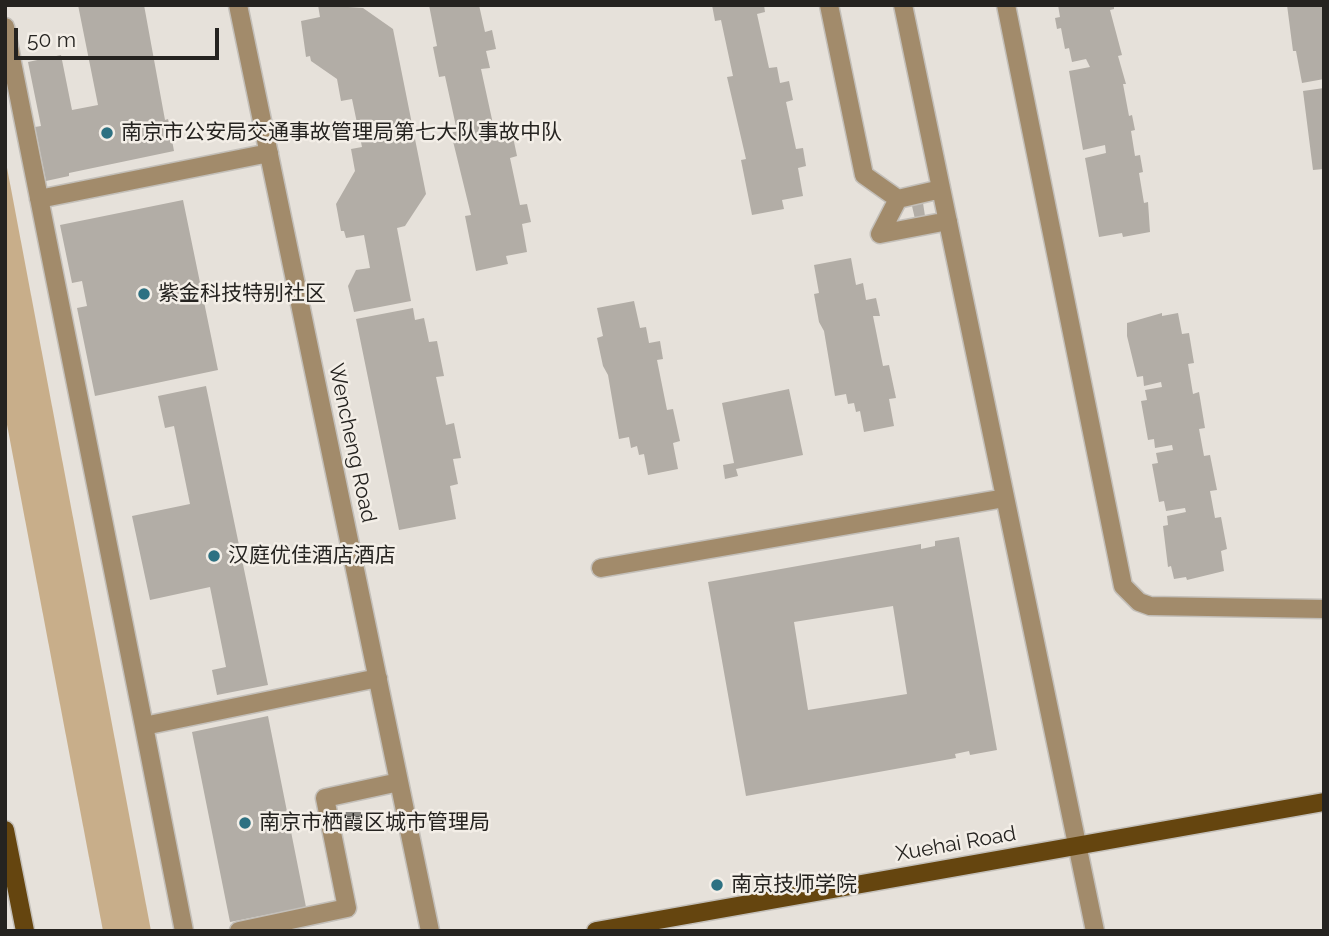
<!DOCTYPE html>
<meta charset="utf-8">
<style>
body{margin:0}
#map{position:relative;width:1329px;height:936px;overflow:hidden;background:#e6e1da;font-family:Raleway,sans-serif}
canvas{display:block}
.frame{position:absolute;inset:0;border:7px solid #252320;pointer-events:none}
.scale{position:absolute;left:14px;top:28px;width:205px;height:32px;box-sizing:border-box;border:4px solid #252320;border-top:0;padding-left:9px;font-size:21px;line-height:24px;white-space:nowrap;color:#252320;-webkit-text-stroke:5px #f3eee7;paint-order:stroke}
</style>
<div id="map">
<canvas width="1329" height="936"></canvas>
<div class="frame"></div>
<div class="scale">50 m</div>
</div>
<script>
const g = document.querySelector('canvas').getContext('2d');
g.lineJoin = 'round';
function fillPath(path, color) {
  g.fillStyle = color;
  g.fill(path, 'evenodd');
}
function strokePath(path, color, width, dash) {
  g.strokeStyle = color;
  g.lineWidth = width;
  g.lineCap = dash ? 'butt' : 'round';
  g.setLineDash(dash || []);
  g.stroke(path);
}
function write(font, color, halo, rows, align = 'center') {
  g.font = font + ' Raleway,"Noto Sans SC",sans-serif';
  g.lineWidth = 5;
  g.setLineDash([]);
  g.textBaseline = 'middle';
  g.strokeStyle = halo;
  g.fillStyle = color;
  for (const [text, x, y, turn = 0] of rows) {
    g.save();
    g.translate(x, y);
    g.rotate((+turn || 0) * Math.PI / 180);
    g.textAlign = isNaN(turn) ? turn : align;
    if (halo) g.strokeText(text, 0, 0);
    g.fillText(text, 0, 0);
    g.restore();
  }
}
fillPath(new Path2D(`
 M 5,157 L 151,931 L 103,931 L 5,414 Z`), '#c8ae8a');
fillPath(new Path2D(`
 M 78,5 L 144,5 L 165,120 L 168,119 L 174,151 L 69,173 L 69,176 L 46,181 L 35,127 L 41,126 L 28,62 L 61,55 L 72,110 L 98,105 Z
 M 318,5 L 363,8 L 393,29 L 426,194 L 405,226 L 397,228 L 411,301 L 354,312 L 348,286 L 356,270 L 370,268 L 364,235 L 346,238 L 344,231 L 341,231 L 336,204 L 355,171 L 351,149 L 362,147 L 352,99 L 341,101 L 337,79 L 311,61 L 310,56 L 306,57 L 301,21 L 320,17 Z
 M 429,5 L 479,5 L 485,32 L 492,30 L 496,49 L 486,51 L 490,68 L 481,69 L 493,124 L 501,122 L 504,139 L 513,137 L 517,156 L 510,158 L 520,205 L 527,204 L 531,222 L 522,224 L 527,252 L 506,256 L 508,264 L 476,271 L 465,216 L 471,215 L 451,133 L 457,131 L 445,76 L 439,77 L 433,47 L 437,46 Z
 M 712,5 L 764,5 L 765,12 L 757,14 L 769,68 L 777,67 L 780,83 L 789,81 L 793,100 L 786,102 L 796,149 L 803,148 L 806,166 L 798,168 L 803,196 L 782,200 L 784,209 L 752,215 L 741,160 L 746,159 L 727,77 L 733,76 L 721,20 L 715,21 Z
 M 1058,5 L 1114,5 L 1114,9 L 1110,10 L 1122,55 L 1118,56 L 1126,84 L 1123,84 L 1129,116 L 1132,115 L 1135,130 L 1131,131 L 1135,156 L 1140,155 L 1143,172 L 1139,173 L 1144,203 L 1148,202 L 1150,232 L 1123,237 L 1122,233 L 1099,237 L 1085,158 L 1106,153 L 1105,145 L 1083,150 L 1069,71 L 1090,67 L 1086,59 L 1072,62 L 1069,48 L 1065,49 L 1061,28 L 1057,29 L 1055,18 L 1060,17 Z
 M 1287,5 L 1324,5 L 1324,79 L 1302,83 L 1296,51 L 1293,51 Z
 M 1324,88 L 1324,169 L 1313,170 L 1303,91 Z
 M 183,200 L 218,370 L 95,396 L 77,308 L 87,306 L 82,281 L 72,283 L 60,225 Z
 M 923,203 L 925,216 L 915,219 L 912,206 Z
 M 851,258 L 856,285 L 863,283 L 866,300 L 876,298 L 880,316 L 873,316 L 883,366 L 889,365 L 896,398 L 889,399 L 894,426 L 864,432 L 860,411 L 856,412 L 854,403 L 848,404 L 846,394 L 835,396 L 824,331 L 819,322 L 814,294 L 819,293 L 814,265 Z
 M 634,301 L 640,328 L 646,327 L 649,343 L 660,341 L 663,359 L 657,360 L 667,410 L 673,409 L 680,441 L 673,443 L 678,469 L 648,475 L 644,454 L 639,455 L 637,446 L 631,448 L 629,437 L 619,439 L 608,375 L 603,366 L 597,338 L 603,336 L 597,308 Z
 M 413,308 L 415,320 L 424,318 L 429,342 L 437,341 L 444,376 L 436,377 L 446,425 L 454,423 L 461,458 L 453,459 L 458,484 L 450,486 L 456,519 L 399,530 L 356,319 Z
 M 1162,313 L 1162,316 L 1178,313 L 1182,334 L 1189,333 L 1194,363 L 1188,364 L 1193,394 L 1199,392 L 1205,428 L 1199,429 L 1204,456 L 1210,455 L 1217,490 L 1210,491 L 1215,518 L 1221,517 L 1227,549 L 1221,551 L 1224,571 L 1187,580 L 1186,577 L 1174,579 L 1171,566 L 1168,567 L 1163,526 L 1168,525 L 1167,516 L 1186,512 L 1185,508 L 1166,511 L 1164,501 L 1159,502 L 1152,464 L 1158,463 L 1156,453 L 1173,450 L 1172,445 L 1155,448 L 1154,439 L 1148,440 L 1141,401 L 1147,400 L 1145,390 L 1162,387 L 1161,382 L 1144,386 L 1143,376 L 1137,377 L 1127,336 L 1127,323 Z
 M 206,386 L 268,685 L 217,695 L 212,670 L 226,667 L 210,587 L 150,600 L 132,516 L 190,504 L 174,426 L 165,428 L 158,396 Z
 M 789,389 L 803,455 L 736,469 L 738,476 L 725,479 L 723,465 L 734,463 L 722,403 Z
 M 959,537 L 997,750 L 970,755 L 969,751 L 955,754 L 956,758 L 746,796 L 708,582 L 921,544 L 921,549 L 935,546 L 935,541 ZM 893,606 L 907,694 L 808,710 L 794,622 Z
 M 268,716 L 306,907 L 230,922 L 192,732 Z`), '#b2ada6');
const minor = new Path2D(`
 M 238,5 L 430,931
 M 829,5 L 864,175 L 898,199 L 941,189
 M 903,5 L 1095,931
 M 1006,5 L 1123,586 L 1139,602 L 1150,606 L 1324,609
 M 5,27 L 144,726
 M 39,199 L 269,153
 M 898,199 L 880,234 L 948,221
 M 601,568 L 1005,498
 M 184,931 L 144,726 L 378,678
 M 239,931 L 347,908 L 325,798 L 399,782`);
const major = new Path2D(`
 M 5,830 L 25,931
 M 596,931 L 1324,802`);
strokePath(minor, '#c3bfb9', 21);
strokePath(major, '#c3bfb9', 21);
strokePath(minor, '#a28b6b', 18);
strokePath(major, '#65450f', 18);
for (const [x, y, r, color] of [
 [107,133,7,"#2d7182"],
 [144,294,7,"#2d7182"],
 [214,556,7,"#2d7182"],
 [245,823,7,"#2d7182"],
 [717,885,7,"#2d7182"]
]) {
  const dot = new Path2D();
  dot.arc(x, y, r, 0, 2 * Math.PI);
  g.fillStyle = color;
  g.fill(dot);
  strokePath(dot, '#f3eee7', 2.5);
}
write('21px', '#252320', '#f3eee7', [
 ["南京市公安局交通事故管理局第七大队事故中队",121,133],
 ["紫金科技特别社区",158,294],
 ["汉庭优佳酒店酒店",228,556],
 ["南京市栖霞区城市管理局",259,823],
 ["南京技师学院",731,885]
], 'left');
write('21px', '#252320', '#f3eee7', [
 ["Wencheng Road",352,443,78],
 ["Xuehai Road",956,844,-10]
]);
</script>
